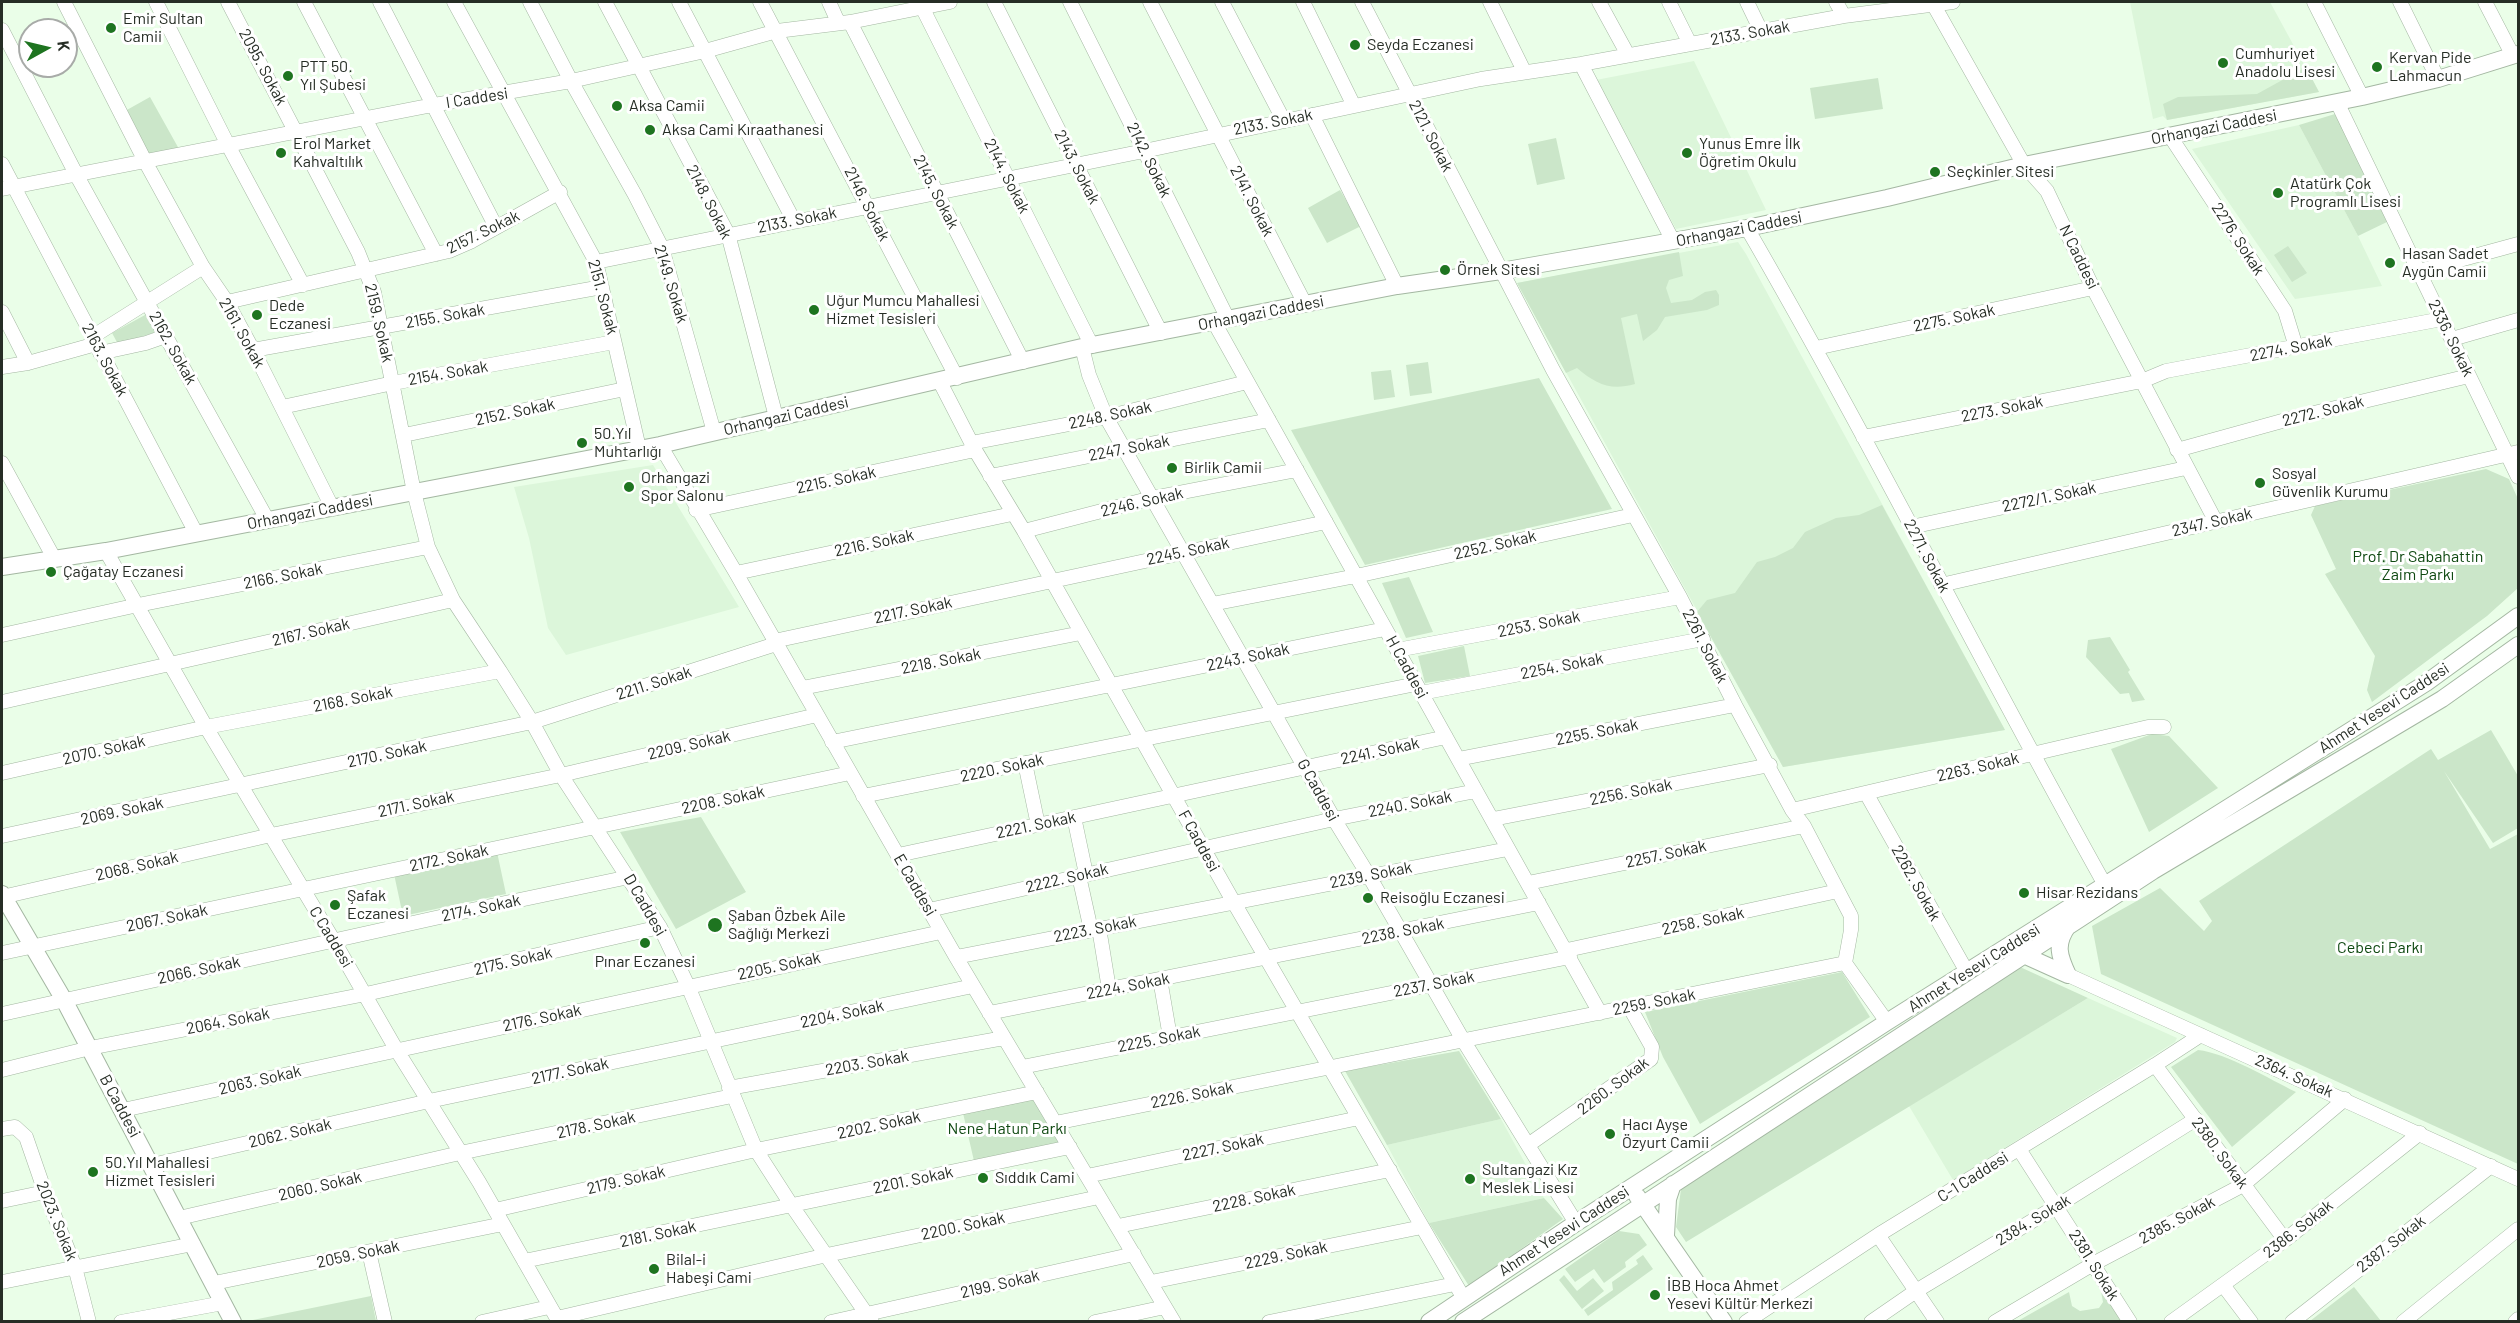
<!DOCTYPE html>
<meta charset="utf-8">
<style>
body{margin:0}
#map{position:relative;width:2520px;height:1323px;overflow:hidden;background:#eafee8;font-family:Barlow,sans-serif}
canvas{display:block}
.frame{position:absolute;inset:0;border:3px solid #262d25;pointer-events:none}
.north{position:absolute;left:18px;top:18px;width:60px;height:60px;box-sizing:border-box;background:#fff;border:2px solid #a8aba8;border-radius:50%;rotate:82deg;font-size:16px;font-weight:700;line-height:24px;text-align:center;color:#262d25}
.north::after{content:'';display:block;margin:auto;width:21px;height:27px;background:#1e7420;clip-path:polygon(50% 0,100% 100%,50% 72%,0 100%)}
</style>
<div id="map">
<canvas width="2520" height="1323"></canvas>
<div class="frame"></div>
<div class="north">K</div>
</div>
<script>
const g = document.querySelector('canvas').getContext('2d');
g.lineJoin = 'round';
function fillPath(path, color) {
  g.fillStyle = color;
  g.fill(path, 'evenodd');
}
function strokePath(path, color, width, dash) {
  g.strokeStyle = color;
  g.lineWidth = width;
  g.lineCap = dash ? 'butt' : 'round';
  g.setLineDash(dash || []);
  g.stroke(path);
}
function write(font, color, halo, rows, align = 'center') {
  g.font = font + ' Barlow,sans-serif';
  g.lineWidth = 6;
  g.setLineDash([]);
  g.textBaseline = 'middle';
  g.strokeStyle = halo;
  g.fillStyle = color;
  for (const [text, x, y, turn = 0] of rows) {
    g.save();
    g.translate(x, y);
    g.rotate((+turn || 0) * Math.PI / 180);
    g.textAlign = isNaN(turn) ? turn : align;
    if (halo) g.strokeText(text, 0, 0);
    g.fillText(text, 0, 0);
    g.restore();
  }
}
fillPath(new Path2D(`
 M 2130,2 L 2270,2 L 2319,92 L 2167,120 L 2163,116 L 2153,119 Z
 M 1694,61 L 1766,210 L 1676,229 L 1596,80 Z
 M 2299,125 L 2358,236 L 2382,286 L 2295,299 L 2192,149 Z
 M 1738,242 L 1746,254 L 2005,730 L 1783,767 L 1517,283 Z
 M 653,465 L 739,607 L 566,655 L 548,628 L 529,538 L 514,487 Z
 M 2088,998 L 2177,1038 L 2175,1042 L 1953,1180 L 1909,1106 Z
 M 1501,1119 L 1544,1198 L 1429,1223 L 1387,1145 Z`), '#dcf6da');
fillPath(new Path2D(`
 M 2306,67 L 2319,92 L 2167,120 L 2163,104 L 2178,97 L 2257,94 Z
 M 1878,78 L 1883,109 L 1815,119 L 1810,88 Z
 M 150,97 L 179,149 L 148,154 L 125,111 Z
 M 2335,114 L 2389,221 L 2358,236 L 2299,125 Z
 M 1556,138 L 1565,179 L 1537,185 L 1528,144 Z
 M 1340,190 L 1361,226 L 1327,243 L 1308,208 Z
 M 2288,246 L 2307,273 L 2292,282 L 2274,255 Z
 M 1679,252 L 1683,276 L 1669,280 L 1666,288 L 1671,303 L 1692,300 L 1705,292 L 1716,290 L 1719,295 L 1719,305 L 1707,310 L 1665,317 L 1657,330 L 1643,341 L 1637,314 L 1621,318 L 1635,384 C 1610,391 1596,384 1577,368 L 1566,373 L 1517,283 Z
 M 145,315 L 156,332 L 118,344 L 112,333 Z
 M 1428,362 L 1432,393 L 1410,396 L 1406,365 Z
 M 1391,370 L 1395,397 L 1374,400 L 1371,372 Z
 M 1539,378 L 1612,509 L 1365,565 L 1291,430 Z
 M 2486,469 L 2509,479 L 2518,499 L 2518,588 L 2487,616 L 2372,702 L 2367,690 L 2375,656 L 2325,574 L 2336,569 L 2311,515 L 2315,506 Z
 M 1882,505 L 2005,730 L 1783,767 L 1697,612 L 1707,600 L 1735,593 L 1757,562 L 1775,557 L 1793,548 L 1805,532 L 1836,518 L 1859,515 Z
 M 1409,577 L 1433,632 L 1406,638 L 1382,583 Z
 M 2110,637 L 2130,670 L 2128,672 L 2145,700 L 2132,702 L 2129,693 L 2120,694 L 2086,657 L 2088,640 Z
 M 1464,646 L 1470,676 L 1425,683 L 1418,656 Z
 M 2491,730 L 2518,776 L 2518,828 L 2493,843 L 2444,771 L 2490,849 L 2518,834 L 2518,1164 L 2101,974 L 2092,926 L 2160,888 L 2204,931 L 2212,921 L 2199,901 L 2431,749 L 2438,760 Z
 M 2152,734 L 2169,736 L 2218,788 L 2149,832 L 2111,749 Z
 M 701,817 L 746,892 L 676,929 L 620,832 Z
 M 497,852 L 506,894 L 403,916 L 394,874 Z
 M 2020,967 L 2088,998 L 1686,1242 L 1676,1227 L 1681,1189 Z
 M 1842,972 L 1870,1017 L 1700,1124 L 1663,1057 L 1645,1012 Z
 M 2198,1050 C 2227,1053 2269,1079 2296,1092 L 2232,1147 L 2171,1067 Z
 M 1459,1051 L 1501,1119 L 1387,1145 L 1345,1071 Z
 M 1033,1098 L 1061,1142 L 974,1161 L 963,1113 Z
 M 1544,1198 L 1563,1219 L 1469,1286 L 1429,1223 Z
 M 1619,1231 L 1639,1234 L 1647,1245 L 1625,1262 L 1626,1267 L 1604,1283 L 1594,1269 L 1575,1282 L 1565,1269 Z
 M 1643,1255 L 1653,1269 L 1588,1316 L 1584,1310 L 1613,1290 L 1612,1282 L 1638,1264 L 1636,1260 Z
 M 1564,1275 L 1577,1291 L 1593,1278 L 1604,1291 L 1582,1309 L 1559,1280 Z
 M 2102,1285 L 2122,1321 L 2016,1322 L 2069,1292 L 2072,1306 L 2080,1311 L 2099,1308 L 2103,1302 L 2100,1286 Z
 M 2354,1287 L 2381,1321 L 2310,1321 Z
 M 371,1296 L 376,1321 L 248,1321 Z`), '#cbe6c9');
const minor = new Path2D(`
 M 64,2 L 146,163 L 203,267 L 227,302 L 253,350 L 332,507
 M 156,2 L 229,147 L 303,285
 M 228,2 L 358,252 L 374,292 L 414,492 L 428,547 L 453,600 L 500,671 L 532,722 L 561,775 L 660,927 L 688,986 L 756,1150 L 792,1206 L 872,1322
 M 304,2 L 436,254
 M 380,2 L 496,227
 M 454,2 L 596,262 L 639,448
 M 530,2 L 571,81 L 635,195 L 662,248 L 714,432
 M 605,2 L 728,234 L 776,417
 M 679,2 L 794,221
 M 760,2 L 957,378
 M 829,2 L 838,22
 M 994,2 L 1161,333
 M 1070,2 L 1228,319
 M 1150,2 L 1305,304
 M 1222,2 L 1284,121
 M 1303,2 L 1354,106
 M 1362,2 L 1553,370 L 1680,597 L 1735,705 L 1792,810 L 1804,826 L 1851,916 L 1851,930 L 1845,963 L 1887,1022
 M 1490,2 L 1524,71
 M 1599,2 L 1628,55
 M 1669,2 L 1690,44
 M 1747,2 L 1761,31
 M 1836,2 L 1844,16
 M 1932,2 L 2024,165 L 2047,191 L 2093,288 L 2215,520
 M 2314,2 L 2362,97
 M 2400,2 L 2438,79
 M 2485,2 L 2513,56
 M 922,7 L 1092,346
 M 850,22 L 1023,362
 M 2,30 L 77,176 L 268,521
 M 1581,64 L 1673,241
 M 2337,102 L 2518,477
 M 1312,115 L 1397,286
 M 2170,136 L 2285,311 L 2296,347
 M 2,164 L 196,533
 M 2,189 L 433,105 L 571,81 L 705,51 L 777,31 L 850,22 L 950,2
 M 1747,228 C 1872,444 1983,667 2105,885
 M 596,262 L 1144,151 L 1481,79 L 1581,64 L 1844,16 L 1953,2
 M 2419,271 L 2518,244
 M 227,302 L 449,251 L 472,241 L 560,192
 M 2,312 L 28,363
 M 1214,322 L 1600,1013
 M 92,337 L 203,267
 M 2452,339 L 2518,320
 M 1082,347 L 1089,375 L 1106,417 L 1152,498 L 1334,819 L 1369,876 L 1463,1040 L 1576,1223
 M 1816,348 L 2093,288
 M 253,350 L 602,287
 M 100,353 L 146,343 L 166,336
 M 2,367 L 28,363 L 96,344
 M 940,382 L 975,450 L 1024,531 L 1233,901 L 1463,1297
 M 282,407 L 393,383 L 614,342
 M 404,435 L 625,389
 M 1863,437 L 2142,381 L 2166,371 L 2442,319
 M 971,443 L 1106,417 L 1247,382
 M 660,445 L 736,573 L 956,957 L 1174,1322
 M 2177,450 L 2293,418 L 2469,376
 M 2,463 L 54,558
 M 990,476 L 1269,420
 M 696,510 L 975,450
 M 1911,527 L 2186,468
 M 1024,531 L 1152,498 L 1297,470
 M 106,551 L 206,727 L 334,941 L 396,1049 L 479,1182 L 559,1322
 M 736,573 L 1012,514
 M 1941,585 L 2518,452
 M 1212,604 L 1356,576 L 1633,515
 M 2,635 L 138,605 L 428,547
 M 774,641 L 1326,522
 M 1397,650 L 1680,597
 M 802,688 L 1081,633
 M 1421,693 L 1703,639
 M 2,702 L 453,600
 M 832,742 L 1385,629
 M 1458,759 L 1735,705
 M 1025,763 L 1038,825
 M 2,773 L 206,727 L 500,671
 M 1866,793 L 1967,972
 M 863,796 L 1416,684
 M 1792,810 L 2148,727 L 2164,727
 M 1074,817 L 1086,874
 M 1493,819 L 1770,765
 M 2,836 L 532,722 L 776,644
 M 898,855 L 1446,737
 M 1079,876 L 1091,930
 M 1528,883 L 1804,826
 M 2,897 L 271,835 L 561,775 L 817,715
 M 929,910 L 1334,819 L 1476,791
 M 1099,928 L 1109,989
 M 1567,950 L 1838,891
 M 2,953 L 850,773
 M 956,957 L 1508,849
 M 2068,975 L 2518,1179
 M 1160,979 L 1170,1037
 M 989,1013 L 1539,903
 M 2,1014 L 467,911 L 629,877
 M 2155,1065 L 2285,1240
 M 1022,1067 L 1570,957
 M 2,1070 L 90,1048 L 366,994 L 660,927
 M 729,1088 L 1004,1038
 M 123,1110 L 941,932
 M 1055,1123 L 1845,963
 M 2,1129 L 15,1127 L 26,1137 L 45,1192 L 75,1267 L 89,1322
 M 1528,1145 L 1651,1059 L 1652,1047 L 1630,1008
 M 2019,1149 L 2130,1322
 M 152,1165 L 429,1101 L 973,986
 M 1087,1176 L 1359,1118
 M 2,1201 L 45,1192
 M 495,1210 L 756,1150 L 1037,1092
 M 179,1218 L 460,1153 L 732,1096
 M 1118,1226 L 1390,1170
 M 1878,1235 L 1937,1322
 M 369,1252 L 385,1322
 M 524,1261 L 1070,1147
 M 2,1282 L 193,1244
 M 1151,1282 L 1422,1227
 M 214,1283 L 503,1224
 M 2223,1285 L 2251,1322
 M 557,1318 L 827,1255 L 1099,1197
 M 121,1322 L 223,1303
 M 482,1322 L 549,1307
 M 831,1322 L 1134,1254
 M 1095,1322 L 1165,1307
 M 1269,1322 L 1455,1284
 M 1746,1322 L 1878,1235 L 2155,1065 L 2201,1035
 M 1871,1322 L 1916,1291 L 2057,1206 L 2196,1119
 M 1995,1322 L 2093,1264 L 2243,1185 L 2345,1099
 M 2171,1322 L 2285,1240 L 2420,1133
 M 2292,1322 L 2491,1166
 M 2403,1322 L 2518,1229
 M 2515,1322 L 2518,1319`);
const major = new Path2D(`
 M 2,567 L 106,551 L 660,445 L 1082,347 L 1397,286 L 1501,271 L 1747,228 L 1887,198 L 2024,165 L 2362,97 L 2438,79 L 2518,54
 M 2,894 L 64,1000 L 233,1322
 M 2068,926 C 2055,944 2059,956 2068,975
 M 2017,952 L 2068,975
 M 1637,1196 L 1724,1322
 M 1666,1235 L 1668,1199 L 1673,1184
 M 1429,1322 L 1576,1223 L 1887,1022 L 2426,683 L 2518,616
 M 1463,1322 L 2153,871 L 2442,699 L 2518,645`);
strokePath(minor, '#a4b7a2', 15);
strokePath(major, '#a4b7a2', 18);
strokePath(minor, '#fff', 14);
strokePath(major, '#fff', 16);
for (const [x, y, r, color] of [
 [111,28,6,"#1e7420"],
 [1355,45,6,"#1e7420"],
 [2223,63,6,"#1e7420"],
 [2377,67,6,"#1e7420"],
 [288,76,6,"#1e7420"],
 [617,106,6,"#1e7420"],
 [650,130,6,"#1e7420"],
 [281,153,6,"#1e7420"],
 [1687,153,6,"#1e7420"],
 [1935,172,6,"#1e7420"],
 [2278,193,6,"#1e7420"],
 [2390,263,6,"#1e7420"],
 [1445,270,6,"#1e7420"],
 [814,310,6,"#1e7420"],
 [257,315,6,"#1e7420"],
 [582,443,6,"#1e7420"],
 [1172,468,6,"#1e7420"],
 [2260,483,6,"#1e7420"],
 [629,487,6,"#1e7420"],
 [51,572,6,"#1e7420"],
 [2024,893,6,"#1e7420"],
 [1368,898,6,"#1e7420"],
 [335,905,6,"#1e7420"],
 [715,925,8,"#1e7420"],
 [645,943,6,"#1e7420"],
 [1610,1134,6,"#1e7420"],
 [93,1172,6,"#1e7420"],
 [983,1178,6,"#1e7420"],
 [1470,1179,6,"#1e7420"],
 [654,1269,6,"#1e7420"],
 [1655,1295,6,"#1e7420"]
]) {
  const dot = new Path2D();
  dot.arc(x, y, r, 0, 2 * Math.PI);
  g.fillStyle = color;
  g.fill(dot);
  strokePath(dot, '#fff', 2);
}
write('16px', '#262d25', '#fff', [
 ["Emir Sultan",123,19],
 ["Camii",123,37],
 ["Seyda Eczanesi",1367,45],
 ["Cumhuriyet",2235,54],
 ["Anadolu Lisesi",2235,72],
 ["Kervan Pide",2389,58],
 ["Lahmacun",2389,76],
 ["PTT 50.",300,67],
 ["Yıl Şubesi",300,85],
 ["Aksa Camii",629,106],
 ["Aksa Cami Kıraathanesi",662,130],
 ["Erol Market",293,144],
 ["Kahvaltılık",293,162],
 ["Yunus Emre İlk",1699,144],
 ["Öğretim Okulu",1699,162],
 ["Seçkinler Sitesi",1947,172],
 ["Atatürk Çok",2290,184],
 ["Programlı Lisesi",2290,202],
 ["Hasan Sadet",2402,254],
 ["Aygün Camii",2402,272],
 ["Örnek Sitesi",1457,270],
 ["Uğur Mumcu Mahallesi",826,301],
 ["Hizmet Tesisleri",826,319],
 ["Dede",269,306],
 ["Eczanesi",269,324],
 ["50.Yıl",594,434],
 ["Muhtarlığı",594,452],
 ["Birlik Camii",1184,468],
 ["Sosyal",2272,474],
 ["Güvenlik Kurumu",2272,492],
 ["Orhangazi",641,478],
 ["Spor Salonu",641,496],
 ["Çağatay Eczanesi",63,572],
 ["Hisar Rezidans",2036,893],
 ["Şafak",347,896],
 ["Eczanesi",347,914],
 ["Reisoğlu Eczanesi",1380,898],
 ["Şaban Özbek Aile",728,916],
 ["Sağlığı Merkezi",728,934],
 ["Pınar Eczanesi",645,962,"center"],
 ["Hacı Ayşe",1622,1125],
 ["Özyurt Camii",1622,1143],
 ["50.Yıl Mahallesi",105,1163],
 ["Hizmet Tesisleri",105,1181],
 ["Sultangazi Kız",1482,1170],
 ["Meslek Lisesi",1482,1188],
 ["Sıddık Cami",995,1178],
 ["Bilal-i",666,1260],
 ["Habeşi Cami",666,1278],
 ["İBB Hoca Ahmet",1667,1286],
 ["Yesevi Kültür Merkezi",1667,1304]
], 'left');
write('16px', '#262d25', '#fff', [
 ["2133. Sokak",1750,33,-10],
 ["2095. Sokak",263,67,62],
 ["I Caddesi",477,98,-9],
 ["2133. Sokak",1273,122,-11],
 ["Orhangazi Caddesi",2214,127,-11],
 ["2121. Sokak",1431,136,63],
 ["2142. Sokak",1149,160,64],
 ["2143. Sokak",1077,167,63],
 ["2144. Sokak",1007,176,63],
 ["2145. Sokak",936,192,63],
 ["2141. Sokak",1252,201,63],
 ["2148. Sokak",709,202,63],
 ["2146. Sokak",867,204,63],
 ["2133. Sokak",797,220,-11],
 ["Orhangazi Caddesi",1739,229,-11],
 ["2157. Sokak",483,232,-26],
 ["2276. Sokak",2238,239,57],
 ["N Caddesi",2079,257,64],
 ["2149. Sokak",671,284,73],
 ["2151. Sokak",603,297,75],
 ["Orhangazi Caddesi",1261,313,-11],
 ["2155. Sokak",445,316,-10],
 ["2275. Sokak",1954,318,-12],
 ["2159. Sokak",379,323,77],
 ["2161. Sokak",242,333,61],
 ["2336. Sokak",2451,338,64],
 ["2162. Sokak",173,348,61],
 ["2274. Sokak",2291,348,-11],
 ["2163. Sokak",105,360,62],
 ["2154. Sokak",448,373,-10],
 ["2273. Sokak",2002,409,-11],
 ["2272. Sokak",2323,411,-14],
 ["2152. Sokak",515,412,-12],
 ["2248. Sokak",1110,415,-12],
 ["Orhangazi Caddesi",786,416,-13],
 ["2247. Sokak",1129,448,-11],
 ["2215. Sokak",836,480,-12],
 ["2272/1. Sokak",2049,497,-12],
 ["2246. Sokak",1142,502,-13],
 ["Orhangazi Caddesi",310,512,-11],
 ["2347. Sokak",2212,522,-13],
 ["2216. Sokak",874,543,-12],
 ["2252. Sokak",1495,545,-13],
 ["2245. Sokak",1188,551,-12],
 ["2271. Sokak",1927,556,62],
 ["2166. Sokak",283,576,-11],
 ["2217. Sokak",913,610,-12],
 ["2253. Sokak",1539,624,-11],
 ["2167. Sokak",311,632,-13],
 ["2261. Sokak",1705,646,63],
 ["2243. Sokak",1248,657,-12],
 ["2218. Sokak",941,661,-11],
 ["2254. Sokak",1562,666,-11],
 ["H Caddesi",1407,667,61],
 ["2211. Sokak",654,683,-18],
 ["2168. Sokak",353,699,-11],
 ["Ahmet Yesevi Caddesi",2384,708,-33],
 ["2255. Sokak",1597,732,-11],
 ["2209. Sokak",689,745,-13],
 ["2070. Sokak",104,750,-13],
 ["2241. Sokak",1380,751,-12],
 ["2170. Sokak",387,754,-12],
 ["2263. Sokak",1978,767,-13],
 ["2220. Sokak",1002,768,-12],
 ["G Caddesi",1318,790,61],
 ["2256. Sokak",1631,792,-11],
 ["2208. Sokak",723,800,-12],
 ["2171. Sokak",416,804,-12],
 ["2240. Sokak",1410,804,-11],
 ["2069. Sokak",122,811,-12],
 ["2221. Sokak",1036,825,-12],
 ["F Caddesi",1199,841,61],
 ["2257. Sokak",1666,854,-12],
 ["2172. Sokak",449,858,-12],
 ["2068. Sokak",137,866,-13],
 ["2239. Sokak",1371,875,-11],
 ["2222. Sokak",1067,878,-13],
 ["2262. Sokak",1916,883,61],
 ["E Caddesi",915,885,60],
 ["D Caddesi",645,905,60],
 ["2174. Sokak",481,908,-12],
 ["2067. Sokak",167,918,-12],
 ["2258. Sokak",1703,921,-12],
 ["2223. Sokak",1095,929,-11],
 ["2238. Sokak",1403,931,-11],
 ["C Caddesi",331,937,59],
 ["2175. Sokak",513,961,-13],
 ["2205. Sokak",779,966,-12],
 ["Ahmet Yesevi Caddesi",1974,968,-32],
 ["2066. Sokak",199,970,-12],
 ["2237. Sokak",1434,984,-11],
 ["2224. Sokak",1128,986,-11],
 ["2259. Sokak",1654,1002,-11],
 ["2204. Sokak",842,1014,-12],
 ["2176. Sokak",542,1018,-12],
 ["2064. Sokak",228,1021,-11],
 ["2225. Sokak",1159,1039,-11],
 ["2203. Sokak",867,1063,-10],
 ["2177. Sokak",570,1071,-12],
 ["2364. Sokak",2294,1076,24],
 ["2063. Sokak",260,1080,-13],
 ["2260. Sokak",1613,1086,-37],
 ["2226. Sokak",1192,1095,-11],
 ["B Caddesi",120,1106,62],
 ["2178. Sokak",596,1125,-12],
 ["2202. Sokak",879,1125,-12],
 ["2062. Sokak",290,1133,-13],
 ["2227. Sokak",1223,1147,-12],
 ["2380. Sokak",2220,1153,54],
 ["C-1 Caddesi",1973,1177,-32],
 ["2179. Sokak",626,1180,-13],
 ["2201. Sokak",913,1180,-12],
 ["2060. Sokak",320,1186,-13],
 ["2228. Sokak",1254,1198,-12],
 ["2384. Sokak",2033,1220,-31],
 ["2385. Sokak",2177,1220,-28],
 ["2023. Sokak",57,1221,68],
 ["2200. Sokak",963,1226,-12],
 ["2386. Sokak",2298,1229,-38],
 ["Ahmet Yesevi Caddesi",1564,1231,-33],
 ["2181. Sokak",658,1234,-12],
 ["2387. Sokak",2391,1244,-38],
 ["2059. Sokak",358,1254,-12],
 ["2229. Sokak",1286,1255,-12],
 ["2381. Sokak",2094,1265,58],
 ["2199. Sokak",1000,1284,-13]
]);
write('16px', '#0f4911', '#fff', [
 ["Prof. Dr Sabahattin",2418,557],
 ["Zaim Parkı",2418,575],
 ["Cebeci Parkı",2380,948],
 ["Nene Hatun Parkı",1007,1129]
]);
</script>
